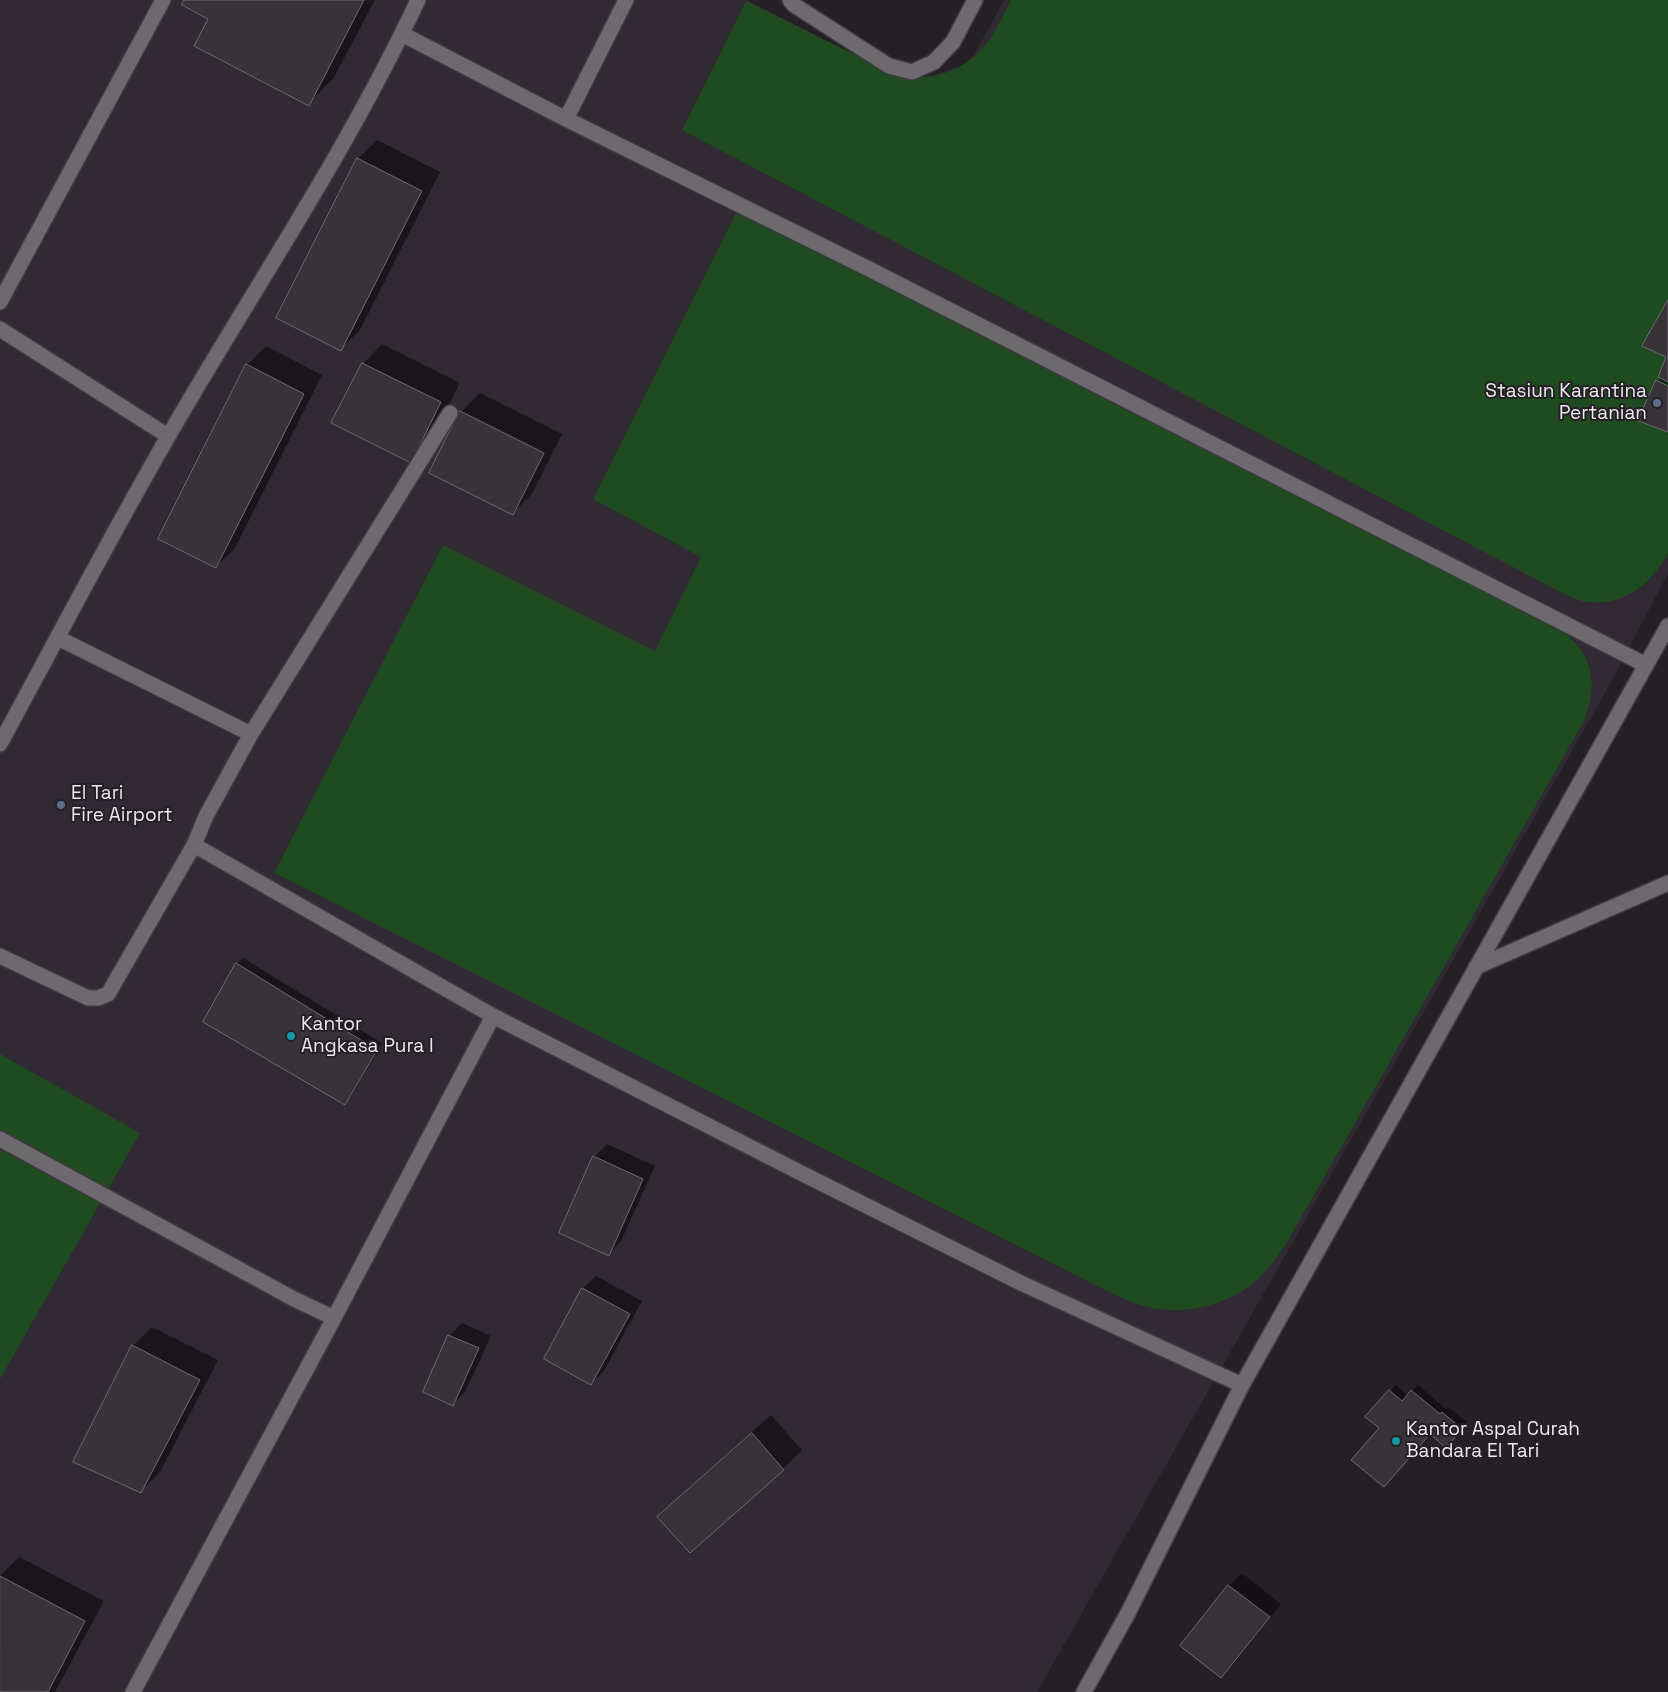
<!DOCTYPE html>
<style>
body{margin:0}
canvas{display:block;background:#242025}
</style>
<canvas width="1668" height="1692"></canvas>
<script>
const g = document.querySelector('canvas').getContext('2d');
g.lineJoin = 'round';
function fillPath(path, color) {
  g.fillStyle = color;
  g.fill(path, 'evenodd');
}
function strokePath(path, color, width, dash) {
  g.strokeStyle = color;
  g.lineWidth = width;
  g.lineCap = dash ? 'butt' : 'round';
  g.setLineDash(dash || []);
  g.stroke(path);
}
function write(font, color, halo, rows, align = 'center') {
  g.font = font + ' "Space Grotesk",sans-serif';
  g.lineWidth = 4;
  g.setLineDash([]);
  g.textBaseline = 'middle';
  g.strokeStyle = halo;
  g.fillStyle = color;
  for (const [text, x, y, turn = 0] of rows) {
    g.save();
    g.translate(x, y);
    g.rotate((+turn || 0) * Math.PI / 180);
    g.textAlign = isNaN(turn) ? turn : align;
    if (halo) g.strokeText(text, 0, 0);
    g.fillText(text, 0, 0);
    g.restore();
  }
}
fillPath(new Path2D(`
 M 0,0 L 747,0 L 902,80 L 914,82 L 965,64 L 974,55 L 1004,0 L 1668,0 L 1668,573 L 1614,677 L 1037,1692 L 0,1692 Z`), '#312933');
fillPath(new Path2D(`
 M 1011,0 L 1668,0 L 1668,553 C 1651,585 1621,609 1582,601 C 1576,600 1570,596 1564,594 L 682,130 L 746,1 L 884,69 C 890,71 896,74 902,75 C 930,82 962,71 981,50 C 994,36 1002,17 1011,0 Z
 M 739,207 L 1555,626 C 1592,650 1600,680 1584,721 L 1285,1246 C 1275,1260 1264,1275 1250,1286 C 1222,1307 1178,1316 1144,1306 C 1136,1304 1127,1300 1119,1297 L 274,873 L 443,545 L 655,651 L 701,557 L 593,499 Z
 M 0,1054 L 140,1133 L 0,1379 Z`), '#1e4b1f');
fillPath(new Path2D(`
 M 186,0 L 375,0 L 333,79 L 308,104 L 209,18 Z
 M 377,140 L 440,172 L 360,330 L 341,349 L 358,159 Z
 M 382,344 L 460,383 L 430,442 L 411,461 L 333,422 L 363,364 Z
 M 266,346 L 322,375 L 235,548 L 216,567 L 247,365 Z
 M 1668,357 L 1668,431 L 1657,381 L 1661,377 Z
 M 480,393 L 562,434 L 532,494 L 513,513 L 431,472 L 461,412 Z
 M 243,958 L 382,1043 L 351,1097 L 345,1103 L 237,964 Z
 M 607,1144 L 655,1166 L 621,1241 L 609,1254 L 594,1157 Z
 M 596,1276 L 642,1301 L 604,1371 L 591,1384 L 545,1359 L 583,1288 Z
 M 462,1323 L 491,1336 L 465,1392 L 453,1404 L 449,1336 Z
 M 152,1327 L 218,1360 L 160,1472 L 141,1491 L 133,1346 Z
 M 1396,1385 L 1408,1395 L 1418,1385 L 1446,1409 L 1448,1407 L 1467,1422 L 1452,1440 L 1430,1433 L 1380,1428 L 1367,1417 Z
 M 771,1415 L 802,1450 L 783,1469 L 690,1551 L 659,1517 L 678,1498 Z
 M 19,1557 L 104,1601 L 55,1692 L 0,1692 L 0,1576 Z
 M 1242,1573 L 1281,1604 L 1234,1664 L 1221,1677 L 1182,1646 L 1229,1586 Z`), '#0007');
const building = new Path2D(`
 M 184,0 L 364,0 L 309,106 L 194,46 L 208,19 L 182,5 Z
 M 357,158 L 422,191 L 341,351 L 276,318 Z
 M 1668,300 L 1668,382 L 1658,377 L 1666,357 L 1642,346 Z
 M 362,363 L 441,402 L 411,463 L 331,423 Z
 M 246,364 L 304,394 L 216,568 L 158,539 Z
 M 1656,380 L 1668,386 L 1668,432 L 1638,421 Z
 M 460,411 L 544,453 L 513,515 L 429,473 Z
 M 236,963 L 377,1050 L 345,1105 L 203,1022 Z
 M 593,1156 L 643,1179 L 609,1256 L 559,1233 Z
 M 582,1288 L 630,1314 L 591,1385 L 544,1359 Z
 M 448,1335 L 479,1348 L 453,1406 L 423,1392 Z
 M 132,1345 L 200,1380 L 141,1493 L 73,1462 Z
 M 1389,1390 L 1402,1401 L 1411,1390 L 1440,1414 L 1442,1412 L 1462,1429 L 1446,1448 L 1430,1434 L 1384,1487 L 1351,1460 L 1379,1428 L 1365,1417 Z
 M 752,1433 L 784,1470 L 690,1553 L 657,1517 Z
 M 0,1576 L 85,1621 L 48,1692 L 0,1692 Z
 M 1228,1585 L 1270,1617 L 1221,1678 L 1180,1646 Z`);
fillPath(building, '#383338');
strokePath(building, '#6f6a70', 1);
const service = new Path2D(`
 M 790,0 L 794,5 L 889,66 L 912,72 L 934,62 L 953,42 L 975,0
 M 402,34 L 566,119 L 869,269 L 1646,665
 M 566,119 L 626,0
 M 0,302 L 163,0
 M 0,329 L 168,436
 M 450,413 L 251,734 L 206,816 L 194,845 L 493,1016
 M 58,638 L 251,734
 M 0,744 C 56,641 110,537 169,435 C 252,291 347,152 418,0
 M 0,956 L 88,998 L 98,998 L 108,994 L 194,845
 M 0,1139 L 294,1299 L 334,1318`);
const minor = new Path2D(`
 M 1476,967 L 1668,883
 M 133,1692 L 334,1318 L 493,1016 L 803,1174 L 1021,1283 L 1242,1385
 M 1084,1692 L 1128,1613 L 1242,1385 L 1668,626`);
strokePath(service, '#3e3b3f', 18);
strokePath(minor, '#3e3b3f', 18);
strokePath(service, '#6e696f', 15);
strokePath(minor, '#6e696f', 15);
for (const [x, y, r, color] of [
 [1657,403,5,"#5c6f8a"],
 [61,805,5,"#5c6f8a"],
 [291,1036,5,"#0f9aa8"],
 [1396,1441,5,"#0f9aa8"]
]) {
  const dot = new Path2D();
  dot.arc(x, y, r, 0, 2 * Math.PI);
  g.fillStyle = color;
  g.fill(dot);
  strokePath(dot, '#242025', 2);
}
write('19px', '#ebe8ec', '#242025', [
 ["Stasiun Karantina",1647,392,"right"],
 ["Pertanian",1647,414,"right"],
 ["El Tari",71,794],
 ["Fire Airport",71,816],
 ["Kantor",301,1025],
 ["Angkasa Pura I",301,1047],
 ["Kantor Aspal Curah",1406,1430],
 ["Bandara El Tari",1406,1452]
], 'left');
</script>
